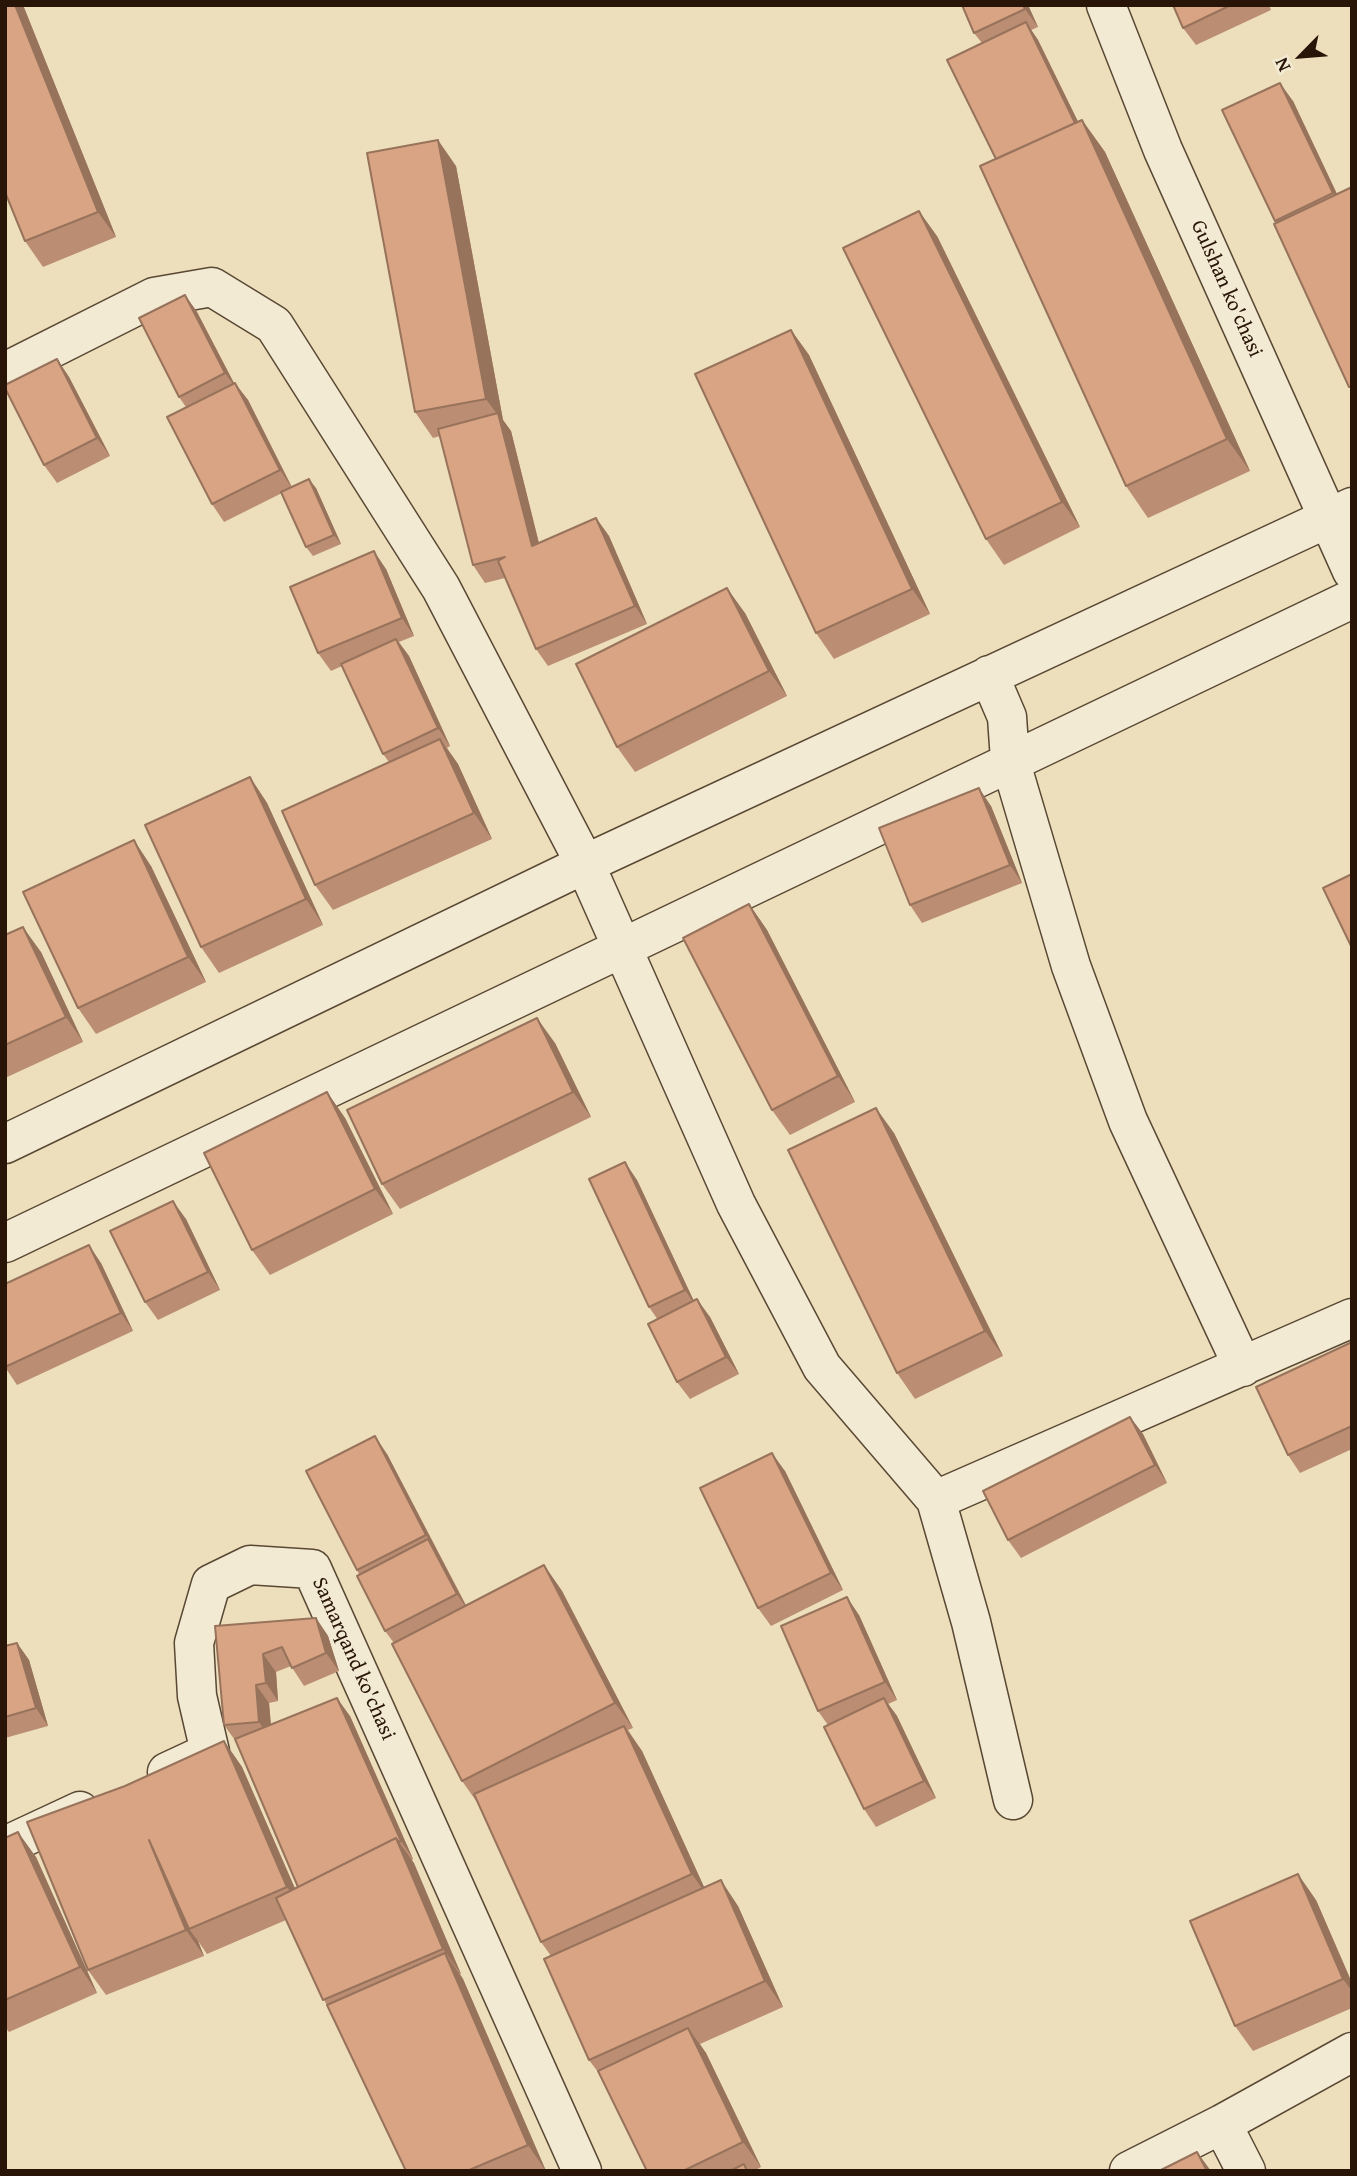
<!DOCTYPE html>
<style>
body{margin:0}
#map{position:relative;width:1357px;height:2176px;overflow:hidden;background:#eddfbb;font-family:"Gentium Book Plus",serif}
canvas{display:block}
.frame{position:absolute;inset:0;border:7px solid #281507;pointer-events:none}
.north{position:absolute;left:1266px;top:21px;width:70px;height:70px;-webkit-text-stroke:5px #f3ead3;paint-order:stroke;rotate:245deg;font-size:19px;font-weight:700;line-height:28px;text-align:center;color:#281507}
.north::after{content:'';display:block;margin:auto;width:24px;height:32px;background:#281507;clip-path:polygon(50% 0,100% 100%,50% 72%,0 100%)}
</style>
<div id="map">
<canvas width="1357" height="2176"></canvas>
<div class="frame"></div>
<div class="north">N</div>
</div>
<script>
const g = document.querySelector('canvas').getContext('2d');
g.lineJoin = 'round';
function strokePath(path, color, width, dash) {
  g.strokeStyle = color;
  g.lineWidth = width;
  g.lineCap = dash ? 'butt' : 'round';
  g.setLineDash(dash || []);
  g.stroke(path);
}
function fillPath(path, color) {
  g.fillStyle = color;
  g.fill(path, 'evenodd');
}
function write(font, color, halo, rows, align = 'center') {
  g.font = font + ' "Gentium Book Plus",serif';
  g.lineWidth = 6;
  g.setLineDash([]);
  g.textBaseline = 'middle';
  g.strokeStyle = halo;
  g.fillStyle = color;
  for (const [text, x, y, turn = 0] of rows) {
    g.save();
    g.translate(x, y);
    g.rotate((+turn || 0) * Math.PI / 180);
    g.textAlign = isNaN(turn) ? turn : align;
    if (halo) g.strokeText(text, 0, 0);
    g.fillText(text, 0, 0);
    g.restore();
  }
}
const minor = new Path2D(`
 M 1106,5 L 1163,150 L 1352,571
 M 5,372 L 154,297 L 212,287 L 274,325 L 441,588 L 585,864 L 736,1204 L 822,1367 L 936,1500 L 971,1622 L 1013,1800
 M 989,675 L 1007,717 L 1010,760 L 1071,966 L 1128,1121 L 1243,1367
 M 5,1144 L 585,864 L 1352,507
 M 5,1243 L 1352,599
 M 936,1500 L 1352,1318
 M 167,1772 L 210,1752 L 197,1696 L 194,1643 L 211,1584 L 250,1565 L 312,1569 L 582,2171
 M 5,1846 L 80,1811
 M 1222,2124 L 1246,2171
 M 1129,2171 L 1222,2124 L 1352,2052`);
strokePath(minor, '#594834', 41);
strokePath(minor, '#f3ead3', 38);
fillPath(new Path2D(`
 M 5,5 L 23,5 L 116,237 L 43,267 L 25,241 Z
 M 962,5 L 1028,5 L 1038,27 L 1031,30 L 1038,40 L 1078,122 L 1082,120 L 1105,152 L 1250,471 L 1148,518 L 1126,486 L 996,159 L 982,43 L 974,33 Z
 M 1173,5 L 1269,5 L 1271,10 L 1196,45 L 1183,28 Z
 M 1293,101 L 1337,194 L 1352,187 L 1352,391 L 1276,222 L 1222,110 Z
 M 456,166 L 503,420 L 511,431 L 539,543 L 596,518 L 609,536 L 647,624 L 548,666 L 536,649 L 505,578 L 485,583 L 473,565 L 440,436 L 433,438 L 415,412 Z
 M 937,236 L 1080,527 L 1004,565 L 986,539 Z
 M 185,295 L 197,312 L 234,383 L 248,400 L 292,487 L 316,488 L 341,544 L 313,556 L 306,547 L 282,493 L 224,522 L 212,504 L 186,407 L 179,397 Z
 M 791,330 L 809,355 L 930,614 L 834,659 L 816,633 Z
 M 57,359 L 69,377 L 110,456 L 57,483 L 44,465 Z
 M 386,569 L 414,636 L 399,642 L 409,656 L 450,746 L 447,748 L 458,764 L 492,839 L 333,910 L 315,885 L 389,762 L 383,754 L 342,666 L 331,671 L 318,653 Z
 M 745,613 L 787,696 L 635,772 L 617,747 Z
 M 250,777 L 267,803 L 323,925 L 219,973 L 201,947 Z
 M 991,806 L 1022,883 L 922,923 L 910,905 Z
 M 151,866 L 206,982 L 96,1034 L 78,1008 Z
 M 749,904 L 767,930 L 855,1102 L 790,1135 L 772,1110 Z
 M 5,935 L 41,952 L 83,1042 L 5,1078 Z
 M 555,1043 L 591,1117 L 400,1209 L 382,1184 Z
 M 327,1092 L 345,1118 L 393,1214 L 270,1275 L 252,1250 Z
 M 894,1133 L 1003,1356 L 915,1399 L 897,1373 Z
 M 637,1180 L 694,1301 L 710,1317 L 739,1374 L 690,1399 L 677,1382 L 658,1320 L 649,1307 Z
 M 186,1219 L 220,1290 L 158,1320 L 145,1302 Z
 M 101,1263 L 133,1331 L 17,1385 L 5,1367 L 5,1284 Z
 M 1352,1342 L 1352,1449 L 1300,1473 L 1288,1455 Z
 M 1130,1417 L 1143,1434 L 1167,1483 L 1021,1558 L 1008,1540 Z
 M 387,1454 L 466,1605 L 544,1565 L 562,1591 L 633,1728 L 628,1730 L 642,1751 L 704,1887 L 738,1906 L 783,2007 L 700,2044 L 706,2053 L 761,2167 L 754,2171 L 647,2171 L 601,2076 L 589,2060 L 551,1956 L 541,1942 L 479,1805 L 462,1781 L 394,1643 L 385,1631 L 357,1570 Z
 M 785,1471 L 843,1590 L 771,1626 L 758,1608 Z
 M 859,1615 L 897,1700 L 888,1704 L 897,1716 L 936,1798 L 876,1827 L 864,1809 L 828,1725 L 818,1711 Z
 M 316,1618 L 328,1636 L 339,1671 L 304,1686 L 291,1666 L 276,1672 L 278,1701 L 269,1703 L 271,1724 L 350,1716 L 413,1859 L 412,1860 L 461,1974 L 460,1974 L 463,1979 L 546,2171 L 406,2171 L 286,1920 L 207,1954 L 198,1941 L 204,1956 L 106,1995 L 88,1970 L 125,1786 L 224,1741 L 242,1767 L 295,1888 L 298,1887 L 237,1743 L 224,1725 L 215,1626 Z
 M 17,1643 L 29,1660 L 48,1726 L 5,1738 L 5,1646 Z
 M 5,1838 L 36,1857 L 97,1993 L 9,2032 L 5,2027 Z
 M 1316,1900 L 1352,1983 L 1352,2008 L 1253,2051 L 1235,2026 Z`), '#bb8d72');
fillPath(new Path2D(`
 M 15,5 L 23,5 L 116,237 L 98,212 Z
 M 1023,5 L 1028,5 L 1038,27 L 1025,9 Z
 M 1026,22 L 1038,40 L 1091,148 L 1079,130 Z
 M 1280,83 L 1293,101 L 1345,211 L 1333,193 Z
 M 1082,120 L 1105,152 L 1250,471 L 1227,439 Z
 M 438,140 L 456,166 L 503,420 L 511,431 L 544,564 L 532,546 L 500,418 L 486,399 Z
 M 919,211 L 937,236 L 1080,527 L 1062,502 Z
 M 185,295 L 197,312 L 238,391 L 225,373 Z
 M 791,330 L 809,355 L 930,614 L 912,589 Z
 M 57,359 L 69,377 L 110,456 L 97,438 Z
 M 235,383 L 248,400 L 292,488 L 280,470 Z
 M 309,479 L 316,488 L 341,544 L 334,535 Z
 M 596,518 L 609,536 L 647,624 L 635,606 Z
 M 374,551 L 386,569 L 414,636 L 402,618 Z
 M 727,588 L 745,613 L 787,696 L 769,671 Z
 M 396,639 L 409,656 L 450,746 L 438,728 Z
 M 440,739 L 458,764 L 492,839 L 474,813 Z
 M 250,777 L 267,803 L 323,925 L 306,899 Z
 M 979,788 L 991,806 L 1022,883 L 1010,865 Z
 M 134,840 L 151,866 L 206,982 L 188,957 Z
 M 749,904 L 767,930 L 855,1102 L 838,1076 Z
 M 23,927 L 41,952 L 83,1042 L 66,1017 Z
 M 537,1018 L 555,1043 L 591,1117 L 573,1092 Z
 M 327,1092 L 345,1118 L 393,1214 L 375,1189 Z
 M 876,1108 L 894,1133 L 1003,1356 L 985,1331 Z
 M 625,1162 L 637,1180 L 697,1308 L 685,1290 Z
 M 173,1201 L 186,1219 L 220,1290 L 208,1272 Z
 M 89,1245 L 101,1263 L 133,1331 L 121,1313 Z
 M 697,1299 L 710,1317 L 739,1374 L 726,1357 Z
 M 1130,1417 L 1143,1434 L 1167,1483 L 1155,1465 Z
 M 375,1436 L 387,1454 L 469,1612 L 457,1594 Z
 M 772,1453 L 785,1471 L 843,1590 L 831,1573 Z
 M 544,1565 L 562,1591 L 633,1728 L 615,1703 Z
 M 847,1597 L 859,1615 L 897,1700 L 885,1682 Z
 M 316,1618 L 328,1636 L 339,1671 L 326,1653 Z
 M 17,1643 L 29,1660 L 48,1726 L 36,1708 Z
 M 263,1654 L 276,1672 L 278,1701 L 266,1683 Z
 M 256,1685 L 269,1703 L 272,1740 L 259,1722 Z
 M 337,1698 L 350,1716 L 413,1859 L 401,1841 Z
 M 884,1698 L 897,1716 L 936,1798 L 924,1781 Z
 M 624,1726 L 642,1751 L 710,1900 L 692,1874 Z
 M 224,1741 L 242,1767 L 305,1912 L 287,1887 Z
 M 18,1832 L 36,1857 L 97,1993 L 80,1967 Z
 M 396,1838 L 414,1863 L 461,1974 L 443,1949 Z
 M 149,1840 L 189,1929 L 198,1941 L 204,1956 L 186,1930 Z
 M 1298,1874 L 1316,1900 L 1352,1983 L 1352,1991 L 1343,1979 Z
 M 721,1880 L 738,1906 L 783,2007 L 765,1981 Z
 M 445,1953 L 463,1979 L 546,2171 L 528,2145 Z
 M 688,2028 L 706,2053 L 761,2167 L 743,2142 Z
 M 1197,2152 L 1211,2171 L 1207,2171 Z`), '#98735c');
const building = new Path2D(`
 M 5,5 L 15,5 L 98,212 L 25,241 L 5,192 Z
 M 962,5 L 1023,5 L 1025,9 L 974,33 Z
 M 1173,5 L 1231,5 L 1183,28 Z
 M 1026,22 L 1075,123 L 996,159 L 947,60 Z
 M 1280,83 L 1333,193 L 1275,221 L 1222,110 Z
 M 1082,120 L 1227,439 L 1126,486 L 980,166 Z
 M 438,140 L 486,399 L 415,412 L 367,153 Z
 M 1352,187 L 1352,386 L 1349,387 L 1274,224 Z
 M 919,211 L 1062,502 L 986,539 L 843,248 Z
 M 185,295 L 225,373 L 179,397 L 139,318 Z
 M 791,330 L 912,589 L 816,633 L 695,374 Z
 M 57,359 L 97,438 L 44,465 L 5,388 L 5,385 Z
 M 235,383 L 280,470 L 212,504 L 167,417 Z
 M 498,413 L 532,546 L 596,518 L 635,606 L 536,649 L 498,561 L 505,557 L 473,565 L 438,429 Z
 M 309,479 L 334,535 L 306,547 L 281,492 Z
 M 374,551 L 402,618 L 318,653 L 290,587 Z
 M 727,588 L 769,671 L 617,747 L 576,664 Z
 M 396,639 L 438,728 L 383,754 L 341,664 Z
 M 440,739 L 474,813 L 315,885 L 282,811 Z
 M 250,777 L 306,899 L 201,947 L 145,825 Z
 M 979,788 L 1010,865 L 910,905 L 879,828 Z
 M 134,840 L 188,957 L 78,1008 L 23,892 Z
 M 1352,874 L 1352,948 L 1323,888 Z
 M 749,904 L 838,1076 L 772,1110 L 683,938 Z
 M 23,927 L 66,1017 L 5,1045 L 5,935 Z
 M 537,1018 L 573,1092 L 382,1184 L 347,1110 Z
 M 327,1092 L 375,1189 L 252,1250 L 204,1153 Z
 M 876,1108 L 985,1331 L 897,1373 L 788,1150 Z
 M 625,1162 L 685,1290 L 649,1307 L 589,1179 Z
 M 173,1201 L 208,1272 L 145,1302 L 110,1231 Z
 M 89,1245 L 121,1313 L 5,1367 L 5,1284 Z
 M 697,1299 L 726,1357 L 677,1382 L 648,1324 Z
 M 1352,1342 L 1352,1426 L 1288,1455 L 1256,1387 Z
 M 1130,1417 L 1155,1465 L 1008,1540 L 983,1491 Z
 M 375,1436 L 426,1535 L 357,1570 L 306,1471 Z
 M 772,1453 L 831,1573 L 758,1608 L 700,1488 Z
 M 428,1539 L 457,1594 L 385,1631 L 357,1576 Z
 M 544,1565 L 615,1703 L 462,1781 L 392,1644 Z
 M 847,1597 L 885,1682 L 818,1711 L 781,1626 Z
 M 316,1618 L 326,1653 L 292,1668 L 282,1647 L 263,1654 L 266,1683 L 256,1685 L 259,1722 L 224,1725 L 215,1626 Z
 M 17,1643 L 36,1708 L 5,1717 L 5,1646 Z
 M 337,1698 L 401,1841 L 399,1842 L 396,1838 L 298,1887 L 235,1739 Z
 M 884,1698 L 924,1781 L 864,1809 L 824,1727 Z
 M 624,1726 L 692,1874 L 541,1942 L 474,1794 Z
 M 224,1741 L 287,1887 L 189,1929 L 149,1840 L 186,1930 L 88,1970 L 27,1822 L 125,1786 Z
 M 18,1832 L 80,1967 L 5,2000 L 5,1838 Z
 M 396,1838 L 443,1949 L 323,2000 L 276,1898 Z
 M 1298,1874 L 1343,1979 L 1235,2026 L 1190,1921 Z
 M 721,1880 L 765,1981 L 589,2060 L 544,1959 Z
 M 445,1953 L 528,2145 L 467,2171 L 406,2171 L 327,2005 Z
 M 688,2028 L 743,2142 L 683,2171 L 647,2171 L 598,2071 Z
 M 1197,2152 L 1207,2171 L 1159,2171 Z
 M 744,2164 L 747,2171 L 730,2171 Z`);
fillPath(building, '#d9a484');
strokePath(building, '#98735c', 2);
write('21px', '#281507', '#f3ead3', [
 ["Gulshan ko'chasi",1226,289,66],
 ["Samarqand ko'chasi",353,1659,66]
]);
</script>
